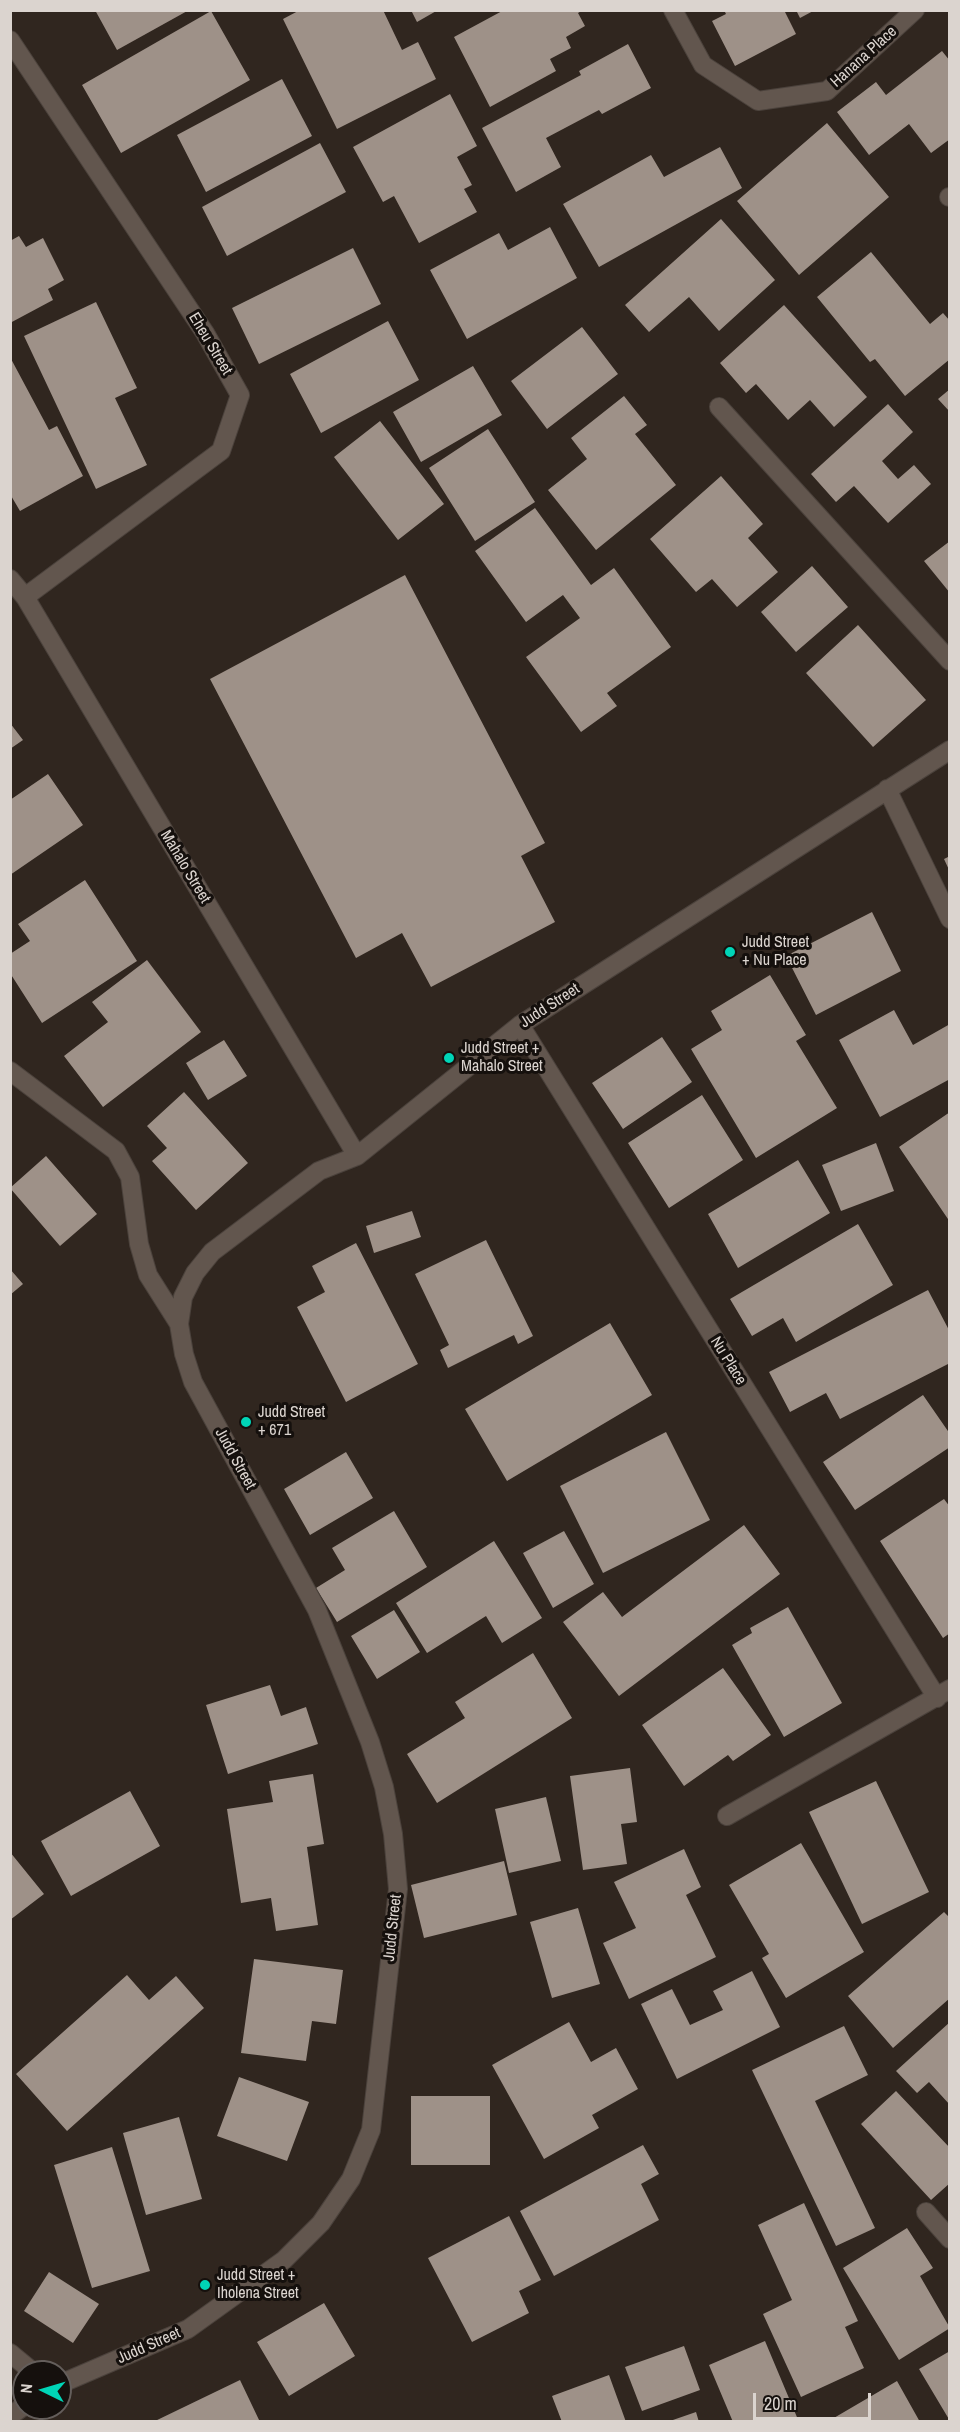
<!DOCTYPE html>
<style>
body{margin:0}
#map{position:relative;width:960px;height:2432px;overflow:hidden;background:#30261f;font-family:"Archivo Narrow",sans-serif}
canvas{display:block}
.frame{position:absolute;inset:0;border:12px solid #dbd4cf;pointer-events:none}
.north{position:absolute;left:12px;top:2360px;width:60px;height:60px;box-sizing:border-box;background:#15100d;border:2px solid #645e5b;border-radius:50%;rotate:275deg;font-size:16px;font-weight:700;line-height:24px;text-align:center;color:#dbd4cf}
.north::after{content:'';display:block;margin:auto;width:21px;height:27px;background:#00d5b7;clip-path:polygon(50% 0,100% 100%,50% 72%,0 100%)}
.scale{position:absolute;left:753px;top:2393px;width:118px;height:27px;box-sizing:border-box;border:3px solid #dbd4cf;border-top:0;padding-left:8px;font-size:18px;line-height:21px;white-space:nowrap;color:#dbd4cf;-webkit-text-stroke:4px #15100d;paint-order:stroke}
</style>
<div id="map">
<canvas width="960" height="2432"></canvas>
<div class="frame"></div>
<div class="north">N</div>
<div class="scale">20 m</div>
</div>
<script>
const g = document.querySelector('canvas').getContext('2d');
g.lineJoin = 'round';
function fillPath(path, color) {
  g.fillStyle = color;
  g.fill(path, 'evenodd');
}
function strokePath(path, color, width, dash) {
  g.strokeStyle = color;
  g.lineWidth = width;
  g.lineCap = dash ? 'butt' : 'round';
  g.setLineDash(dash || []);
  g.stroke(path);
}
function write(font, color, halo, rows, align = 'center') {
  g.font = font + ' "Archivo Narrow",sans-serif';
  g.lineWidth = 6;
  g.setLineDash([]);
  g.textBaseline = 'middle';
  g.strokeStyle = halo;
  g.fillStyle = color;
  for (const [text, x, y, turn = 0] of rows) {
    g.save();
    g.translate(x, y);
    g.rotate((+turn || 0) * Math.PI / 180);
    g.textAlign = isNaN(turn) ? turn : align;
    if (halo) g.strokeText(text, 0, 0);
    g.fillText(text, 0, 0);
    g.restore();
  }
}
fillPath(new Path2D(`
 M 95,10 L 189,10 L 117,50 Z
 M 300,10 L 383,10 L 402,50 L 418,42 L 436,79 L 337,129 L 283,19 Z
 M 411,10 L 438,10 L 417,22 Z
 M 504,10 L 583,10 L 578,13 L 585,26 L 566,37 L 571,48 L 550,59 L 556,71 L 490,107 L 454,37 Z
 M 724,10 L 784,10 L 796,34 L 735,66 L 712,21 L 726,14 Z
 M 796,10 L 815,10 L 800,18 Z
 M 211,11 L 250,80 L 121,153 L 82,85 Z
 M 628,44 L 651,88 L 602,114 L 599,110 L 546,138 L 561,167 L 516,192 L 482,128 L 581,75 L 579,71 Z
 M 942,51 L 950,61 L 950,139 L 931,153 L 909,124 L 869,155 L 837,112 L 876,82 L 886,95 Z
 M 282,79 L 312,136 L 206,192 L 177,135 Z
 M 450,94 L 477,146 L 457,157 L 472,185 L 464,189 L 477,212 L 419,243 L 394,196 L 383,202 L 353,147 Z
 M 827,123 L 889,197 L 799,275 L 737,201 Z
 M 320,143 L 346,192 L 227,256 L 202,207 Z
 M 720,147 L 742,188 L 599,267 L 563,204 L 651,155 L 664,177 Z
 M 721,219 L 775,280 L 719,331 L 689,297 L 649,332 L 625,305 Z
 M 550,227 L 577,278 L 467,339 L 430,270 L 499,233 L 508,250 Z
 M 19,236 L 26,247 L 43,238 L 64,280 L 48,289 L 53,300 L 10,323 L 10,241 Z
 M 353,248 L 381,304 L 259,364 L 232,308 Z
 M 871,252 L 930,324 L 943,313 L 950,321 L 950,359 L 905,396 L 875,359 L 870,362 L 817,297 Z
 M 96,302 L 137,388 L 115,398 L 147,465 L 96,489 L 24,336 Z
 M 784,305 L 867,397 L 834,427 L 810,400 L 788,420 L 756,384 L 746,393 L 720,363 Z
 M 388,321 L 419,380 L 321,433 L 290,374 Z
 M 582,327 L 618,374 L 547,429 L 511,381 Z
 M 10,357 L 49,430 L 57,426 L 83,476 L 20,511 L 10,494 Z
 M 473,366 L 502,415 L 421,462 L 393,412 Z
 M 950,389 L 950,412 L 938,399 Z
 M 624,396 L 647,425 L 635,434 L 676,485 L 596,550 L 548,490 L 587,459 L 571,438 Z
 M 888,404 L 913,432 L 882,461 L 898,479 L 914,465 L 931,484 L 888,523 L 854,486 L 836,502 L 811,474 Z
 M 380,421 L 444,504 L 398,540 L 334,457 Z
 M 488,429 L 535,502 L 475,541 L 429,468 Z
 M 721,476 L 763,524 L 748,538 L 778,572 L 737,607 L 712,579 L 696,592 L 650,539 Z
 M 535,508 L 591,585 L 614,568 L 671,647 L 607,693 L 617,706 L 581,732 L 526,657 L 580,618 L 563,595 L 526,622 L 475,551 Z
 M 950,541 L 950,593 L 924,561 Z
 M 812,566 L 848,607 L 796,652 L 761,612 Z
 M 405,575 L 545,843 L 521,856 L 555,922 L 431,987 L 402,933 L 356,958 L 210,679 Z
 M 858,625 L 926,700 L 873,747 L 806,673 Z
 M 10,723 L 23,740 L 10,749 Z
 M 48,774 L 83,825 L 10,875 L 10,800 Z
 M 950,856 L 950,872 L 944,859 Z
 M 85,880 L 137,961 L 42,1023 L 10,973 L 10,954 L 30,941 L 18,924 Z
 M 872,912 L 901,971 L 816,1015 L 786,956 Z
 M 147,960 L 201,1032 L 103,1107 L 64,1056 L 108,1022 L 92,1002 Z
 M 770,975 L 806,1035 L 796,1041 L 837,1108 L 756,1158 L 691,1049 L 722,1030 L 711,1011 Z
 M 894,1010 L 913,1045 L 950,1024 L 950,1079 L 880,1117 L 839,1040 Z
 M 662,1037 L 692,1082 L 623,1129 L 592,1083 Z
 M 224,1040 L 247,1076 L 208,1100 L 186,1063 Z
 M 184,1092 L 248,1163 L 196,1210 L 152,1161 L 167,1148 L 147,1126 Z
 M 702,1095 L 743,1160 L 669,1208 L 628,1143 Z
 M 950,1112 L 950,1222 L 899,1147 Z
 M 876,1143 L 894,1191 L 841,1211 L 822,1165 Z
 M 46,1156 L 97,1214 L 60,1246 L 10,1188 Z
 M 798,1160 L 830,1213 L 738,1268 L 708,1214 Z
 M 412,1211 L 421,1237 L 374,1253 L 366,1226 Z
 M 858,1224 L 893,1285 L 796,1342 L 783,1318 L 752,1336 L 730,1299 Z
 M 486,1240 L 533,1336 L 518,1344 L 514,1335 L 448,1368 L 440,1350 L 449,1345 L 415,1274 Z
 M 356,1243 L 418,1364 L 346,1402 L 297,1307 L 325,1292 L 312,1266 Z
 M 10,1269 L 23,1284 L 10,1295 Z
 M 928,1290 L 950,1332 L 950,1363 L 840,1419 L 826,1393 L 790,1412 L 769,1372 Z
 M 610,1323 L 652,1395 L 507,1481 L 465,1409 Z
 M 923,1395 L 950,1434 L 950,1447 L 855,1510 L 823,1462 Z
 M 666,1432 L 710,1520 L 603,1573 L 560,1486 Z
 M 346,1452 L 373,1498 L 310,1535 L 284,1489 Z
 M 944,1499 L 950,1507 L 950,1633 L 943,1638 L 880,1541 Z
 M 394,1511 L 427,1567 L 337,1622 L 316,1588 L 345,1570 L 332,1548 Z
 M 744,1525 L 780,1574 L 619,1696 L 563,1622 L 603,1592 L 622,1617 Z
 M 564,1531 L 594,1584 L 553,1608 L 523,1553 Z
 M 494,1541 L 542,1618 L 502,1643 L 486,1616 L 427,1653 L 396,1603 Z
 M 788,1607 L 842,1703 L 784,1737 L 732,1645 L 752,1633 L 750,1628 Z
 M 394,1610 L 420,1652 L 377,1679 L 351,1636 Z
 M 533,1653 L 572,1718 L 437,1803 L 407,1754 L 465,1718 L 455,1702 Z
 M 723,1668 L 771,1735 L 733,1761 L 728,1755 L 684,1786 L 642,1725 Z
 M 270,1685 L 281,1716 L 306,1707 L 318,1744 L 228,1774 L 206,1705 Z
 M 630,1768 L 637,1822 L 621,1824 L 627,1864 L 583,1870 L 570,1776 Z
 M 313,1774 L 324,1844 L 307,1847 L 318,1925 L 276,1931 L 271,1898 L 241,1903 L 227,1809 L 273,1802 L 269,1781 Z
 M 876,1781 L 929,1892 L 862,1924 L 809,1812 Z
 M 130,1791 L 160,1846 L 71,1896 L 41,1841 Z
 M 546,1797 L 561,1861 L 509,1873 L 495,1809 Z
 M 801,1843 L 864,1952 L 786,1998 L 762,1958 L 769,1954 L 729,1885 Z
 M 684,1849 L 701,1887 L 686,1895 L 716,1957 L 629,1999 L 603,1943 L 636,1928 L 614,1882 Z
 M 10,1852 L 44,1894 L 10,1920 Z
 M 504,1861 L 517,1915 L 424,1938 L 411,1885 Z
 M 578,1908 L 600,1984 L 552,1998 L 530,1922 Z
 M 944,1912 L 950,1918 L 950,1998 L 893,2048 L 848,1996 Z
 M 254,1959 L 343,1970 L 336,2024 L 312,2021 L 306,2061 L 241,2053 Z
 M 752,1971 L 780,2027 L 677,2079 L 641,2004 L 672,1989 L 690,2025 L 723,2010 L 713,1991 Z
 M 127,1975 L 149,2000 L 176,1976 L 204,2008 L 67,2131 L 16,2074 Z
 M 569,2022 L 591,2062 L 616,2048 L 638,2089 L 592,2115 L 599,2128 L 544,2159 L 492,2065 Z
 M 950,2022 L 950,2105 L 929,2082 L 917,2093 L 896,2071 Z
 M 844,2026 L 868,2075 L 815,2101 L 875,2228 L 836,2246 L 752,2070 Z
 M 239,2077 L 309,2102 L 287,2161 L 217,2136 Z
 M 896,2091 L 950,2148 L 950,2183 L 931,2200 L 861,2124 Z
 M 411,2096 L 490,2096 L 490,2165 L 411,2165 Z
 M 179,2117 L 202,2199 L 146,2215 L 123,2133 Z
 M 643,2145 L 659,2174 L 641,2184 L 659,2220 L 554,2276 L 520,2211 Z
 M 112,2147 L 150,2271 L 92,2288 L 54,2165 Z
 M 804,2203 L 858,2321 L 845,2327 L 864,2368 L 801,2397 L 763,2314 L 792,2300 L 758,2225 Z
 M 509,2216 L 541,2280 L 519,2291 L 529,2313 L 472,2342 L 428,2258 Z
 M 907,2228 L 933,2268 L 920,2276 L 950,2328 L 899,2360 L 843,2268 Z
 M 49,2272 L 99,2304 L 73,2343 L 24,2311 Z
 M 324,2303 L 355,2356 L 289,2396 L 257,2342 Z
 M 765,2341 L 799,2422 L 733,2422 L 709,2365 Z
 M 684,2346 L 700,2390 L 642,2411 L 625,2367 Z
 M 950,2351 L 950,2421 L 919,2369 Z
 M 609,2375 L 626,2422 L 562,2422 L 552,2396 Z
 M 240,2380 L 260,2422 L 153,2422 Z
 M 897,2381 L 920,2422 L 827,2422 Z
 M 696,2412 L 699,2422 L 670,2422 L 670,2421 Z`), '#9e9188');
const minor = new Path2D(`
 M 673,10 L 703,65 L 758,101 L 827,91 L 915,10
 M 10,40 L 205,333 L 240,395 L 221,451 L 25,597
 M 949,197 L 950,197
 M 719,407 L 950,661
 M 10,579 L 25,597 L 357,1156
 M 887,789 L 950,919
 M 520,1025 L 937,1698
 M 10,1071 L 116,1151 L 130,1177 L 139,1244 L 148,1275 L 179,1324
 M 727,1816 L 950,1689
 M 926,2212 L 950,2239
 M 10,2353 L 33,2372
 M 60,2384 L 188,2329 L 284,2260 L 321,2223 L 351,2179 L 371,2130 L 398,1889 L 393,1834 L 384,1787 L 370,1742 L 317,1610 L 193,1382 L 184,1354 L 179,1324 L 183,1297 L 195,1273 L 212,1252 L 319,1171 L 357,1156 L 520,1025 L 950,750
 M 10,2416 L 24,2406`);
strokePath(minor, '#4b423c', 20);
strokePath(minor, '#62564e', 18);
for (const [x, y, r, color] of [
 [730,952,6,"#00d5b7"],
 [449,1058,6,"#00d5b7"],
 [246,1422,6,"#00d5b7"],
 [205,2285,6,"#00d5b7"]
]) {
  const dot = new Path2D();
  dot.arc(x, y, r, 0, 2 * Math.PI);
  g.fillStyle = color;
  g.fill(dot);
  strokePath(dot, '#15100d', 2);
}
write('16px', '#dbd4cf', '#15100d', [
 ["Hanana Place",864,57,-42],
 ["Eheu Street",210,344,59],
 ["Mahalo Street",185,867,59],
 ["Judd Street",550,1006,-33],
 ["Nu Place",728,1361,58],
 ["Judd Street",235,1459,61],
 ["Judd Street",393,1928,-84],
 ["Judd Street",149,2346,-24]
]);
write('16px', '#dbd4cf', '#15100d', [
 ["Judd Street",742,943],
 ["+ Nu Place",742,961],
 ["Judd Street +",461,1049],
 ["Mahalo Street",461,1067],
 ["Judd Street",258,1413],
 ["+ 671",258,1431],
 ["Judd Street +",217,2276],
 ["Iholena Street",217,2294]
], 'left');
</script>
